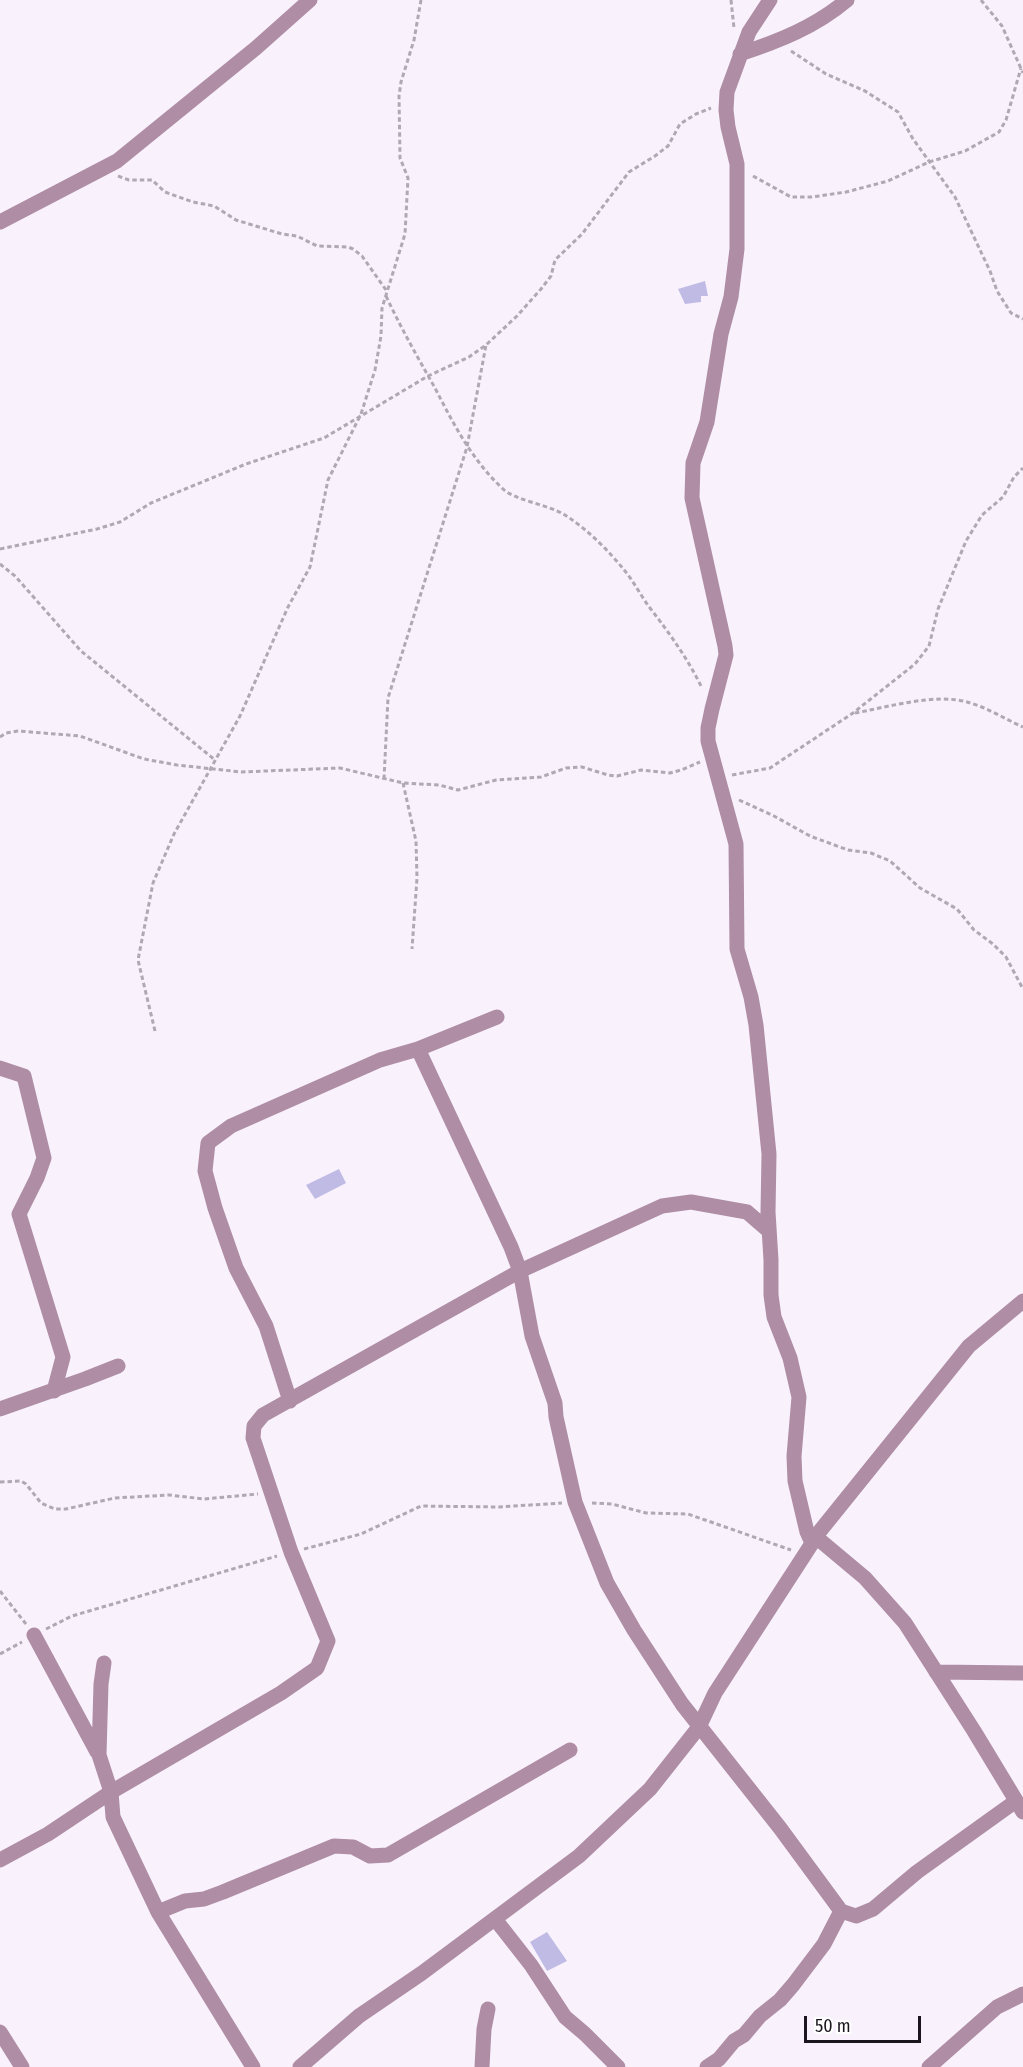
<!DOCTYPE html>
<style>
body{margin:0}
#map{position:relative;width:1023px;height:2067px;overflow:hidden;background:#f9f2fd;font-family:"Fira Sans Condensed",sans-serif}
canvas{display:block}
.scale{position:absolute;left:804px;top:2016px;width:117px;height:27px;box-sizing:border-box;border:3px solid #1b151e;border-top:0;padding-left:8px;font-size:18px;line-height:21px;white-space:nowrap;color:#1b151e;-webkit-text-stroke:4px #fff;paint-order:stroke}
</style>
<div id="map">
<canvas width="1023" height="2067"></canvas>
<div class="scale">50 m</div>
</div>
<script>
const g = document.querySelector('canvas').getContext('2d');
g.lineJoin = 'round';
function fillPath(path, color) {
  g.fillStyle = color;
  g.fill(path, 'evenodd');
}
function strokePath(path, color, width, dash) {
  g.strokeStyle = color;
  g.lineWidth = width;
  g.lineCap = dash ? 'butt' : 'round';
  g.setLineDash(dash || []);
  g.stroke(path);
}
fillPath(new Path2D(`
 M 705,281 L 708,296 L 701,296 L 701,302 L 685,304 L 678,289 Z
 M 339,1169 L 346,1183 L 315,1199 L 306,1185 Z
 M 547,1932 L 567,1961 L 547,1971 L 530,1942 Z`), '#c0bbe4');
strokePath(new Path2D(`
 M 731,0 L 734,28
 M 981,0 L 1002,26 L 1023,73
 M 791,51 L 826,74 L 865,91 L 898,112 L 913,139 L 955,197 L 990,271 L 997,291 L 1011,313 L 1023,319
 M 118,176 L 129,180 L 152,180 L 165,192 L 193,202 L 214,206 L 236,220 L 282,234 L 297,236 L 317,246 L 348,247 L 353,249 L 362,256 L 386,290
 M 753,176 L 791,197 L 812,197 L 846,192 L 888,181 L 929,162 L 965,151 L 999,132 L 1006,120 L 1021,68
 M 386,296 C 401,328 418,358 435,388 C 454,425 472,460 503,489 C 516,501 547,504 565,515 C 587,529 609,551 625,571 C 634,582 641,596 650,608 C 670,634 688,659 702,688
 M 0,549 L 97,529 L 120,522 L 151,503 L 246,464 L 324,438 L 428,376 L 469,357 L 486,345 L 517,316 L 541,289 L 551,276 L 555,260 L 582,234 L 629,172 L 655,156 L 668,146 L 680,124 L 696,114 L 711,108
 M 0,564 L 15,576 L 81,651 L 215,760
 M 855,713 C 888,707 935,693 967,702 C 986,707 1005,719 1023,727
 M 0,737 L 6,733 L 18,731 L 80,736 L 144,759 L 177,765 L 241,772 L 340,768 L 403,783 L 439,785 L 458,790 L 496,780 L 541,777 L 566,768 L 582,767 L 608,775 L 617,776 L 641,770 L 670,773 L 681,770 L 700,762
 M 732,775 L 770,768 L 853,713 L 915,664 L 929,646 L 938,609 L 966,541 L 982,515 L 1003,497 L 1014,477 L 1023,468
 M 384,779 L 388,698 L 467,447 L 486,345
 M 403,783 L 416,841 L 417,878 L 412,949
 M 739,800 L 774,816 L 810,836 L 848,850 L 871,853 L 890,861 L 920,888 L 957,909 L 974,930 L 993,944 L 1006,957 L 1023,989
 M 155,1031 L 138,960 L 153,883 L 174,834 L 240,716 L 288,607 L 310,567 L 328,480 L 361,414 L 375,370 L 381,336 L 382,308 L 405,234 L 408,178 L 400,158 L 399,96 L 401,82 L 414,40 L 421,0
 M 0,1482 L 21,1481 L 26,1484 L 41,1503 L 55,1509 L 66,1509 L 115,1498 L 169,1495 L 204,1499 L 258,1494
 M 592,1503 L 612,1504 L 646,1513 L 688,1514 L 791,1550
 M 304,1549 L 361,1534 L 421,1506 L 499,1507 L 562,1503
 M 0,1591 L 26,1624
 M 46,1629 L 72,1616 L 277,1556
 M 0,1654 L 22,1642`), '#afa9b3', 3, [4.5, 3]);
strokePath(new Path2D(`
 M 770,0 L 749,32 L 727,92 L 726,110 L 728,127 L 737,164 L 737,249 L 731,297 L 721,334 L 707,422 L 693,463 L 692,498 L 725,646 L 726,655 L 712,709 L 708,728 L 708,741 L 736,844 L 737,949 L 751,997 L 756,1025 L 769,1154 L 768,1212 L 771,1260 L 771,1295 L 774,1317 L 790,1358 L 799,1397 L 794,1456 L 795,1481 L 807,1532 L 812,1543
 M 740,54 C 779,41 815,27 847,0
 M 0,222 L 117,161 L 256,48 L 310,0
 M 418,1049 L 511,1247 L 520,1271 L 532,1336 L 555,1403 L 556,1417 L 575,1502 L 607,1583 L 634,1630 L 682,1704 L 780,1828 L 841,1911 L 856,1916 L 873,1909 L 917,1872 L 1016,1801
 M 0,1068 L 24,1076 L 44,1158 L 37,1178 L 19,1214 L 63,1357 L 54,1391
 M 290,1401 L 266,1326 L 236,1268 L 215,1208 L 205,1171 L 208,1143 L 231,1126 L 380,1060 L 418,1049 L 497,1017
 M 0,1409 L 85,1379 L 118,1366
 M 816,1537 L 865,1578 L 905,1623 L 974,1731 L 1023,1812
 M 34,1635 L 97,1752
 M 104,1663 L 101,1684 L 99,1755 L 111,1792 L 113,1817 L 158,1912 L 253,2067
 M 936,1672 L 1023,1673
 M 0,1860 L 48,1834 L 111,1792 L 281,1693 L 317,1668 L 328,1641 L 291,1552 L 253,1438 L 254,1426 L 263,1415 L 520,1271 L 662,1206 L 691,1202 L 747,1212 L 769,1231
 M 158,1912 L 185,1901 L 204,1899 L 223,1892 L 334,1846 L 353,1847 L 370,1856 L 388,1855 L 570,1750
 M 495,1919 L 531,1965 L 565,2017 L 585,2034 L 618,2067
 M 0,2032 L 22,2067
 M 300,2067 L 359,2016 L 422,1973 L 579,1856 L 650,1789 L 699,1727 L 715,1693 L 820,1531 L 969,1346 L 1023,1301
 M 482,2067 L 484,2029 L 488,2009
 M 707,2067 L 719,2059 L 734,2041 L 744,2035 L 760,2016 L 780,2000 L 793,1985 L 824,1944 L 841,1911
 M 929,2067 L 997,2007 L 1023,1994`), '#af8da5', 15);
</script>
